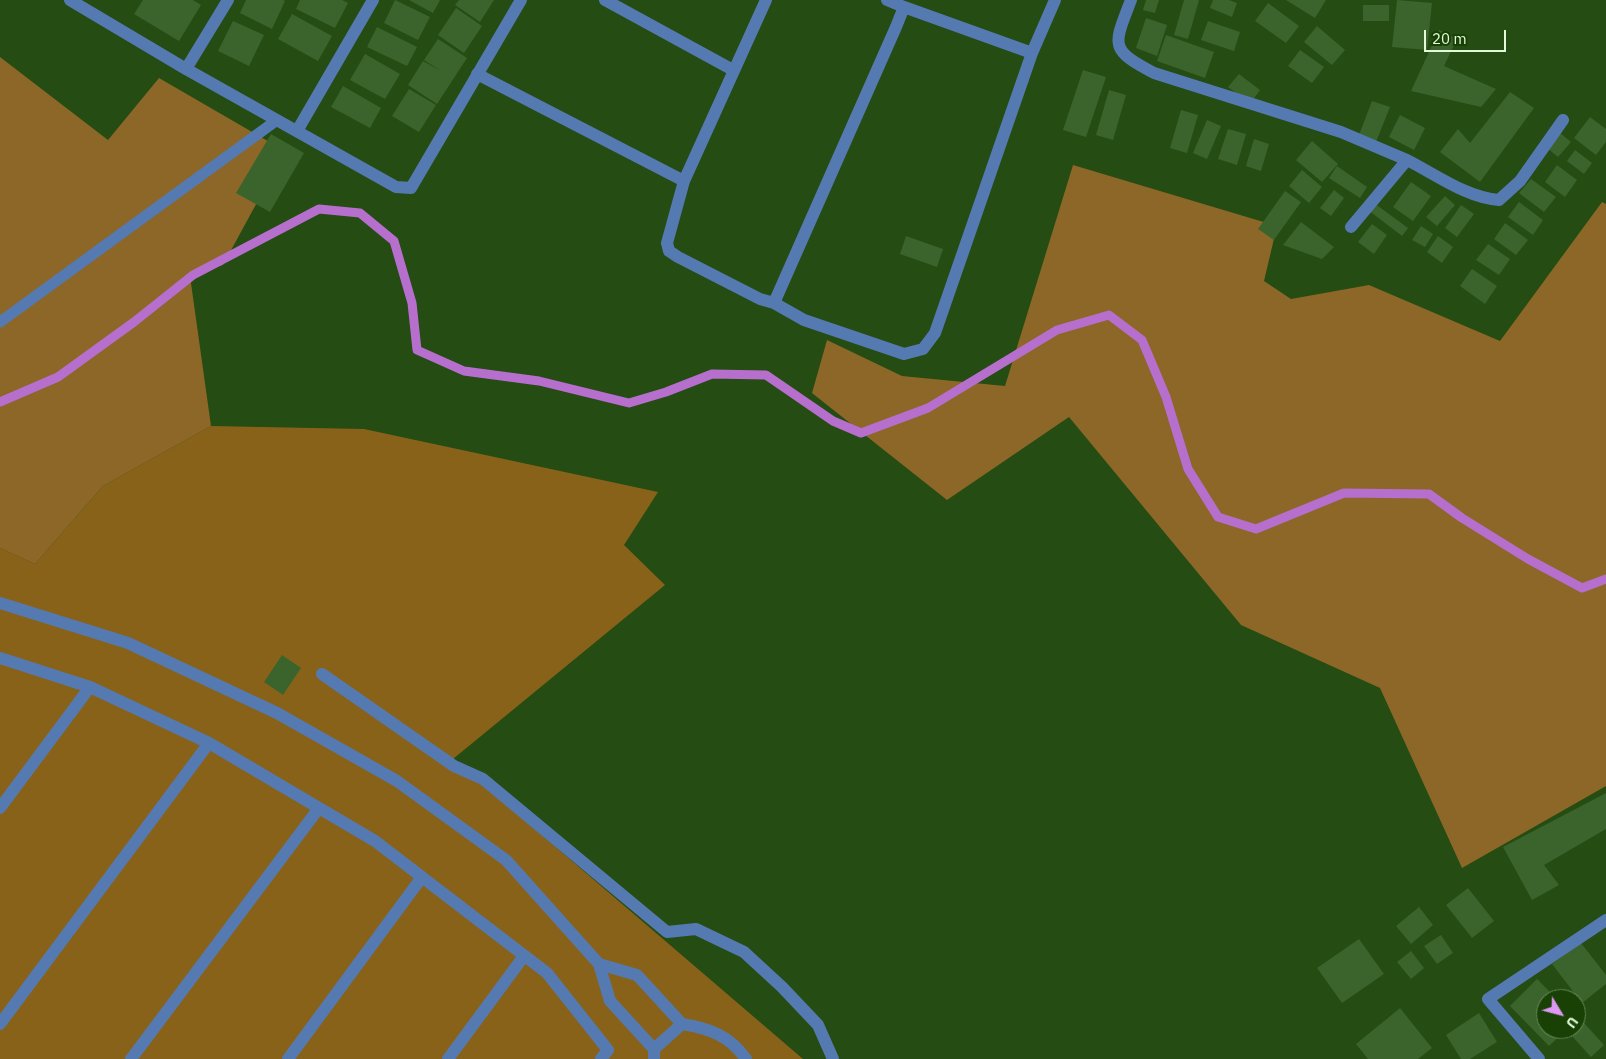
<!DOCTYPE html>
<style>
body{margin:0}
#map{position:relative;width:1606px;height:1059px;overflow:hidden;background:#244c13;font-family:"IBM Plex Sans",sans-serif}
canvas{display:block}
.north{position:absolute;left:1536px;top:989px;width:50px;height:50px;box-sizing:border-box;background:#194105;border:1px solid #698b5a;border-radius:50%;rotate:127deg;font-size:14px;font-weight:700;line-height:20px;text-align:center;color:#e2fada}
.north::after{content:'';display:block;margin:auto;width:18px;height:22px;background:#de98f3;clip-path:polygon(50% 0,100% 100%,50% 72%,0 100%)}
.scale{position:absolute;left:1424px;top:30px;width:82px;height:22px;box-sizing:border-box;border:2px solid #e2fada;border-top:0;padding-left:6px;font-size:15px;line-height:18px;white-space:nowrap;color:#e2fada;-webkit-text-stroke:4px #194105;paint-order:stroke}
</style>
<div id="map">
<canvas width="1606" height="1059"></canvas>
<div class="north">U</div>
<div class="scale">20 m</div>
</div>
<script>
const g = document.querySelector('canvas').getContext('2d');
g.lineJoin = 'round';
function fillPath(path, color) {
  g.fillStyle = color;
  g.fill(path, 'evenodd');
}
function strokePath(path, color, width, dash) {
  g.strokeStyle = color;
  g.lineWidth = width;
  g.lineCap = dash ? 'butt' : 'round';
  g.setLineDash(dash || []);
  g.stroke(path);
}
fillPath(new Path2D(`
 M 211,426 L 364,429 L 658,492 L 624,545 L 665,585 L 453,759 L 803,1059 L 0,1059 L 0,548 L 35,564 L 103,486 Z`), '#89621a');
fillPath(new Path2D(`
 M 0,57 L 108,140 L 159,78 L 285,151 L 223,265 L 190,276 L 211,426 L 103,486 L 35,564 L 0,548 Z
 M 1073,165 L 1277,226 L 1264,281 L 1291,299 L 1369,285 L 1500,341 L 1602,202 L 1606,204 L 1606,786 L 1462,868 L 1380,688 L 1241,625 L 1069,417 L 947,500 L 812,393 L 827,340 L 902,376 L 1005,386 Z`), '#8c6727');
strokePath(new Path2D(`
 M 0,402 L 58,377 L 134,322 L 193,275 L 319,209 L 360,213 L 394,241 L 412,303 L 417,350 L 464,371 L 539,381 L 629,403 L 666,392 L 712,374 L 766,375 L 833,421 L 861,433 L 928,408 L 1057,330 L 1109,315 L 1142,340 L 1166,397 L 1188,469 L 1218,517 L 1256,529 L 1344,493 L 1429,494 L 1462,518 L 1528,559 L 1582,588 L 1606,579`), '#b76fcd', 9);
fillPath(new Path2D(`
 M 143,0 L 193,0 L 201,5 L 179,41 L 134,14 Z
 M 246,0 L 283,0 L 285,1 L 272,29 L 240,13 Z
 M 300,0 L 342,0 L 348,3 L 335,28 L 296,9 Z
 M 395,0 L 430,17 L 418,40 L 384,23 Z
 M 409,0 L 440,0 L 433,13 Z
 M 459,0 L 494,0 L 480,22 L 455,5 Z
 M 1146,0 L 1159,0 L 1155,13 L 1143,10 Z
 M 1184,0 L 1199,0 L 1188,39 L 1174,35 Z
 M 1213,0 L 1229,0 L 1237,3 L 1232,17 L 1210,8 Z
 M 1286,0 L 1326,0 L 1315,18 Z
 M 1397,0 L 1432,3 L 1427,50 L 1392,47 Z
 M 1268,3 L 1299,26 L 1286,43 L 1255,21 Z
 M 1363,5 L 1389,5 L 1389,21 L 1363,21 Z
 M 456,8 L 482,26 L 464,53 L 438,35 Z
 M 292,14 L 332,36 L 318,61 L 278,39 Z
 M 1146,18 L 1167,25 L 1157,56 L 1136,48 Z
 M 233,21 L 264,35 L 249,66 L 218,51 Z
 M 1208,21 L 1240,32 L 1234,51 L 1201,40 Z
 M 1317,26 L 1345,50 L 1332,65 L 1304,42 Z
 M 377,27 L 417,47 L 407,66 L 367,47 Z
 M 1439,30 L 1457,39 L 1444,66 L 1496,89 L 1481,107 L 1411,91 Z
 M 1166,35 L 1214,52 L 1205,78 L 1157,61 Z
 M 438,39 L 467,58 L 437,104 L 408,85 L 423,61 L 441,71 L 424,60 Z
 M 1300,50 L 1324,67 L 1312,83 L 1288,66 Z
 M 365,54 L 400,74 L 385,99 L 350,80 Z
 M 1083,70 L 1106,77 L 1086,137 L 1063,130 Z
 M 1239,74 L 1260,90 L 1250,104 L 1228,87 Z
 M 343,86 L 381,108 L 370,128 L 331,107 Z
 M 409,89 L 436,105 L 419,132 L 392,116 Z
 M 1109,90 L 1126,95 L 1113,140 L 1096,135 Z
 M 1510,92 L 1534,108 L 1480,182 L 1440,152 L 1458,129 L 1470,143 Z
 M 1372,101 L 1390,107 L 1376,142 L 1359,135 Z
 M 1181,110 L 1198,115 L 1187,153 L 1170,148 Z
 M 1400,115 L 1425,128 L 1414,150 L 1389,137 Z
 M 1590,117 L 1606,129 L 1606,142 L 1596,155 L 1574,138 Z
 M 1207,120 L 1221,126 L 1207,159 L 1193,153 Z
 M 1228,129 L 1246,134 L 1237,165 L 1218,159 Z
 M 1559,132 L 1571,142 L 1558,157 L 1547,148 Z
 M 271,134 L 304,153 L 270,212 L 236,193 Z
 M 1254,139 L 1269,144 L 1261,171 L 1246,166 Z
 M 1312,141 L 1338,164 L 1322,182 L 1296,160 Z
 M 1575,150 L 1592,163 L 1584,174 L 1567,161 Z
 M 1557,165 L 1577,180 L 1565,197 L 1545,182 Z
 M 1337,166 L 1367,187 L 1360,198 L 1329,178 Z
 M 1302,170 L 1322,187 L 1309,203 L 1289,186 Z
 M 1531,179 L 1556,197 L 1544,212 L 1519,193 Z
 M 1411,182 L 1431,196 L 1413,221 L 1393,207 Z
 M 1334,190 L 1344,198 L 1331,216 L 1320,208 Z
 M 1285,191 L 1301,202 L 1274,240 L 1258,229 Z
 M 1445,196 L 1455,205 L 1437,226 L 1426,217 Z
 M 1519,202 L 1543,220 L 1533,235 L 1508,217 Z
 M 1374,203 L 1408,228 L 1402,236 L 1368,210 Z
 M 1461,205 L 1474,214 L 1457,237 L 1445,228 Z
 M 1301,222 L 1334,247 L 1322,259 L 1283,245 Z
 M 1505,223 L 1528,240 L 1516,255 L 1494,239 Z
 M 1372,224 L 1387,235 L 1374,254 L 1358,242 Z
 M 1421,226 L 1433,234 L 1425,247 L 1412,240 Z
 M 906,236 L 943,249 L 937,267 L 900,254 Z
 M 1438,236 L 1453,247 L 1442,263 L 1427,252 Z
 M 1488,244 L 1510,259 L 1499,275 L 1476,260 Z
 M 1472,269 L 1497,286 L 1485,304 L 1460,286 Z
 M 282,655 L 301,668 L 283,695 L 264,682 Z
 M 1606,793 L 1606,829 L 1544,865 L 1559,885 L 1532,900 L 1503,847 Z
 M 1468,888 L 1494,921 L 1472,938 L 1446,905 Z
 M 1419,907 L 1433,925 L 1411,944 L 1396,926 Z
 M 1441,935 L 1453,953 L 1437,964 L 1424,946 Z
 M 1359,939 L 1384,974 L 1342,1003 L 1317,968 Z
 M 1581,943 L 1606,975 L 1606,984 L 1582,1003 L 1552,964 Z
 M 1411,951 L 1424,968 L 1411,979 L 1397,962 Z
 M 1537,979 L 1557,999 L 1546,999 L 1546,1029 L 1567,1029 L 1549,1046 L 1510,1006 Z
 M 1400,1008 L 1432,1048 L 1418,1059 L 1368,1059 L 1356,1044 Z
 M 1479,1013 L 1497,1042 L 1470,1059 L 1461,1059 L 1446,1035 Z
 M 1584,1023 L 1604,1045 L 1591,1057 L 1571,1035 Z`), '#3b642c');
strokePath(new Path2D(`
 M 0,322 L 277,120`), '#557ab2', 11);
strokePath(new Path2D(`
 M 70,0 L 186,69 L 396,187 L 411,188 L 521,0
 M 605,0 L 733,70
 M 766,0 L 684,181 L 667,243 L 669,251 L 678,257 L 760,299 L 774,303 L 896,27 L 904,7 L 887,0
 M 1131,0 C 1114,45 1108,49 1154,73 L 1341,132 L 1407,160
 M 904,7 L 1032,53
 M 186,69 L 228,0
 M 477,74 L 684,181
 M 297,131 L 373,0
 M 1351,227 L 1407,160 C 1435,174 1467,198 1499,200 L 1520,181 L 1563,120
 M 774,303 L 804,320 L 904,354 L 923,349 L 935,333 L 1032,53 L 1055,0
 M 0,603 L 128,643 L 277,713 L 397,781 L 506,860 L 599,964 L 610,1001 L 654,1049
 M 0,658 L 90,687 L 209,743 L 375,841 L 547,973 L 608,1050 L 601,1059
 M 322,674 L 454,766 L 483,779 L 667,932 L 696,929 L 744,952 L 782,987 L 818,1025 L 833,1059
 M 0,808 L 90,687
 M 599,964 L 637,975 L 682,1024 C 709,1028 730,1036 746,1059
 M 0,1024 L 209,743
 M 131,1059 L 319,808
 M 288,1059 L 422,877
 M 448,1059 L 524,956
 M 654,1059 L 654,1049 L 682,1024
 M 1539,1059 L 1488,999 L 1606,920`), '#557ab2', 12);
</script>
